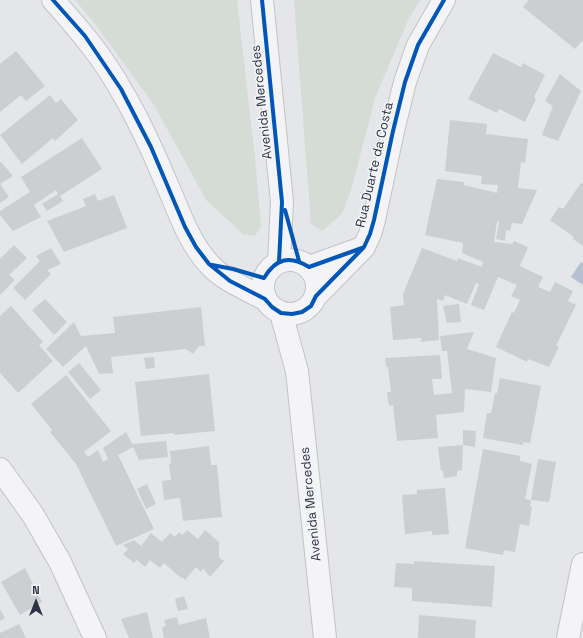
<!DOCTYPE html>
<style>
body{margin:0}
#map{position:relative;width:583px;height:638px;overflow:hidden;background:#e4e6e9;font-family:"Space Grotesk",sans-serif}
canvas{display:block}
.north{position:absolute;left:16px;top:582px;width:40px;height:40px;-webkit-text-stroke:3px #f3f5f8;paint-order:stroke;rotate:0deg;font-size:11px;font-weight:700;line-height:16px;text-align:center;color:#2c3242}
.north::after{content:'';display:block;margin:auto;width:14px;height:18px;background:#2c3242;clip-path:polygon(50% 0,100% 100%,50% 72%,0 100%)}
</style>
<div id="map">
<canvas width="583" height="638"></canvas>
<div class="north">N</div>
</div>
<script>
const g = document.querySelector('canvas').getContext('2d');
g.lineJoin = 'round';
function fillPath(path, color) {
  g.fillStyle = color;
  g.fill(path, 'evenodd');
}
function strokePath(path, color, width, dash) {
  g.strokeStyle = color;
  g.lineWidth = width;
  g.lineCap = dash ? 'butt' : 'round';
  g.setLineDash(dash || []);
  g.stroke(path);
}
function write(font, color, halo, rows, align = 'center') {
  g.font = font + ' "Space Grotesk",sans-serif';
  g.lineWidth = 3;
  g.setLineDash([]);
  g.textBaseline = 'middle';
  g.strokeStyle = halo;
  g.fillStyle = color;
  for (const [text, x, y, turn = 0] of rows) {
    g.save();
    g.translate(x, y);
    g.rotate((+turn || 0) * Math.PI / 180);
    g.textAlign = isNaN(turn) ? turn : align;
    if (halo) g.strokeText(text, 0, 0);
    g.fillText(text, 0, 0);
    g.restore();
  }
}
fillPath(new Path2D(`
 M 75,0 L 237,0 L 255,158 L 261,226 L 255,236 L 243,234 L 206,200 L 154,105 L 96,25 Z
 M 294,0 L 420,0 L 409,18 L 375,98 L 352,187 L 342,214 L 322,231 L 311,224 Z`), '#d4dcd5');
fillPath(new Path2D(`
 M 581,262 L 583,264 L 583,285 L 571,277 Z`), '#b5c0d2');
fillPath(new Path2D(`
 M 529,0 L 583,0 L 583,40 L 575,49 L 523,7 Z
 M 16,51 L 45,86 L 26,101 L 21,95 L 0,112 L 0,64 Z
 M 493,53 L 521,67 L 523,63 L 545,75 L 534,97 L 536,99 L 525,122 L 499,109 L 497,113 L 468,99 Z
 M 560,74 L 581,91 L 558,141 L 542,135 L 553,106 L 545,101 Z
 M 50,95 L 56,103 L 61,99 L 78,120 L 55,141 L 53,138 L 22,164 L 0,135 Z
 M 450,120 L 487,124 L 486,134 L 528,139 L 525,163 L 521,162 L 518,188 L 537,190 L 522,224 L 512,223 L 510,231 L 506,230 L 505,241 L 496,239 L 499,222 L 497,221 L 494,242 L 512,244 L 514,241 L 528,247 L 520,266 L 543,277 L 538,287 L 550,292 L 555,282 L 573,291 L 568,301 L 576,305 L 556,346 L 559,347 L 549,367 L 528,359 L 527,362 L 496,347 L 512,312 L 514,313 L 520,300 L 511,296 L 517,285 L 498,277 L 484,310 L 471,305 L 479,284 L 476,283 L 467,304 L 445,295 L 443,301 L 437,299 L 439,340 L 420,342 L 422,338 L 393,340 L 390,307 L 404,305 L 403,294 L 422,248 L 457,261 L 458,258 L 482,267 L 483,262 L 462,253 L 463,243 L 425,235 L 437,179 L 464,182 L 464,185 L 497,193 L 498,185 L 481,184 L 482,176 L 445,171 Z
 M 82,138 L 102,169 L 60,196 L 63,201 L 47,211 L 42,204 L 58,194 L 56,190 L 34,205 L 41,217 L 13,231 L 0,215 L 0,211 L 30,192 L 21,177 Z
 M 1,162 L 13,176 L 0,184 L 9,197 L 0,203 L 0,163 Z
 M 583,182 L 583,246 L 573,239 L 574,237 L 550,220 L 559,207 L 563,209 L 581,183 L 582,184 Z
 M 95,194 L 98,201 L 114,195 L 127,228 L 64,252 L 47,221 L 86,206 L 83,199 Z
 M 14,245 L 27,258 L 9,275 L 15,280 L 0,295 L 0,259 Z
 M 51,248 L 61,264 L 47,270 L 51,274 L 25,300 L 13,288 L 40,261 L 36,256 Z
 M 45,299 L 67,322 L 54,335 L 32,310 Z
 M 459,304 L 461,322 L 447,323 L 443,306 Z
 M 11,306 L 43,342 L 39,345 L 53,361 L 18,393 L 0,373 L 0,316 Z
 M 201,307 L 205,346 L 199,346 L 193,354 L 186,349 L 111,357 L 113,373 L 99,374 L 86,346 L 63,367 L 46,349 L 74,322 L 81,336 L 115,333 L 113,317 Z
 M 474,332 L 467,349 L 496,358 L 491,392 L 465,389 L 464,412 L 436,415 L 438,438 L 397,441 L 393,405 L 389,406 L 387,392 L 391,392 L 388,367 L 386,367 L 385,358 L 440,355 L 442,379 L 432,379 L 434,395 L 452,393 L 447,351 L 442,351 L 440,336 Z
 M 154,357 L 155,368 L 146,369 L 144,358 Z
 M 79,363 L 101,390 L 90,399 L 68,372 Z
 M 209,374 L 215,431 L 174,435 L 174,433 L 141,436 L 135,382 Z
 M 66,375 L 111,431 L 84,452 L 88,457 L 98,450 L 103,462 L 108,459 L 103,448 L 126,432 L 132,444 L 166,441 L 168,457 L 139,460 L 133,447 L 118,455 L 154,529 L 116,546 L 76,464 L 50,432 L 52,430 L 31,404 Z
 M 500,378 L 541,386 L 530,443 L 523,442 L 523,445 L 483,438 L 487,413 L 491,413 L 495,393 L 497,393 Z
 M 463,430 L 476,431 L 475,447 L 463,445 Z
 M 463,445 L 462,470 L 457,471 L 457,476 L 444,478 L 443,471 L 441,471 L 438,447 Z
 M 209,446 L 211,465 L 217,465 L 222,517 L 183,521 L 180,498 L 164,500 L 162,481 L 171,480 L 169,464 L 171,464 L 170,451 Z
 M 483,449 L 520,456 L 520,461 L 532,464 L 525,499 L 531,500 L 530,506 L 532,507 L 529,526 L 520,524 L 515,552 L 504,550 L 503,555 L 465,548 Z
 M 538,459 L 556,462 L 549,502 L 531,500 Z
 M 147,484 L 156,504 L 146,509 L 137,489 Z
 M 445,488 L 449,534 L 432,535 L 432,531 L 405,534 L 402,495 L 417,494 L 417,490 Z
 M 187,530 L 198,539 L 205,530 L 219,542 L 219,557 L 224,561 L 210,577 L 203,568 L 201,572 L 196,567 L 185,580 L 182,577 L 181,578 L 164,563 L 160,568 L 150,560 L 145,567 L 137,560 L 134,563 L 123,554 L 128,549 L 123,545 L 134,540 L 141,546 L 151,533 L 162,542 L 170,533 L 175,537 L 179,532 L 182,535 Z
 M 414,561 L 495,566 L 492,607 L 412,601 L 412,588 L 394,587 L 396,563 L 414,564 Z
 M 25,568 L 42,602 L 20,615 L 1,582 Z
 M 184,596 L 188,609 L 178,611 L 175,599 Z
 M 0,609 L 5,618 L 0,621 Z
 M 147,612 L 153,638 L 129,638 L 121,619 Z
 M 419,615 L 476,620 L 475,638 L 418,638 Z
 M 177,617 L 179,625 L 206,618 L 210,638 L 164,638 L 162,627 L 166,626 L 164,620 Z
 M 19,624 L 26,638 L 0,638 L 0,633 Z`), '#ccced1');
const street = new Path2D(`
 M 53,0 C 78,28 103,57 121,90 C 138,118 152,149 165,180 C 178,208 187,240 209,264 C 223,280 246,289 265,299
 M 262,0 L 282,202 L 279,262
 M263 287a27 27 0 1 1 54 0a27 27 0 1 1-54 0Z
 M 309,267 L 359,249
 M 316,296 L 364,247 L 370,234 L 374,220 L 393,131 L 405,82 L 418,45 L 444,0
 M 281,313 L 297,371 L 325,638
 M 0,469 L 33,515 L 60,562 L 95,638
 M 568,638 L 583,564`);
strokePath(street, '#c1c3c6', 24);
strokePath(street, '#f4f4f6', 22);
strokePath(new Path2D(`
 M 53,0 L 85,36 L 121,89 L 151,147 L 185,227 L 196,247 L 209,264 L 230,281 L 265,299 L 272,307 L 281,313 L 292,314 L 302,312 L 311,306 L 316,296 L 364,247 L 370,234 L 374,220 L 393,131 L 405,82 L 418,45 L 444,0
 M 262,0 L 282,202 L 279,262
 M 285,210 L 299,261
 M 212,265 L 233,269 L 264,278 C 276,258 290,255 309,267 L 362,248`), '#0057b8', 4);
write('13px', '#2c3242', '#f3f5f8', [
 ["Avenida Mercedes",262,102,-96],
 ["Rua Duarte da Costa",375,165,-77],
 ["Avenida Mercedes",311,504,-96]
]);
</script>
